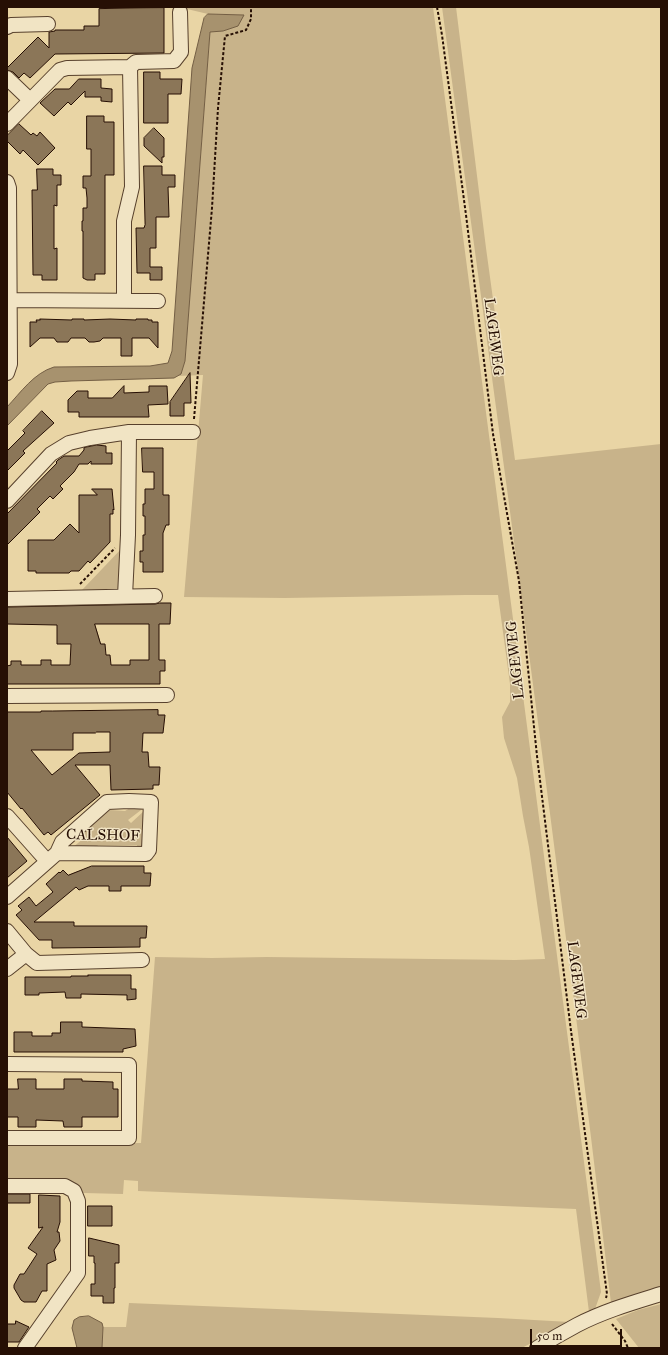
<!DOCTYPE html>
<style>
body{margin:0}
#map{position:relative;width:668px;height:1355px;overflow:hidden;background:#e9d5a5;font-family:"IM FELL Great Primer",serif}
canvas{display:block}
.frame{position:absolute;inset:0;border:8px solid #260f04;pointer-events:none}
.scale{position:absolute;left:530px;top:1329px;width:92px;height:18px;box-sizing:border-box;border:2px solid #260f04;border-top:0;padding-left:5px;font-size:12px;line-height:14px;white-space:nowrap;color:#260f04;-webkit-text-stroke:3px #f1e4c4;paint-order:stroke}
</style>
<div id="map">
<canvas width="668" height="1355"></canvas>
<div class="frame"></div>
<div class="scale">50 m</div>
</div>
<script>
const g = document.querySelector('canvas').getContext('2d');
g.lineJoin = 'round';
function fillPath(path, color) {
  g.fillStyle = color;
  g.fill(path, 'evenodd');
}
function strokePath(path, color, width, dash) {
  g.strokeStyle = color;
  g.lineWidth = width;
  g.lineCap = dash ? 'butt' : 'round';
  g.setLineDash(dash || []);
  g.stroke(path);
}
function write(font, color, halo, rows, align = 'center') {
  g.font = font + ' "IM FELL Great Primer",serif';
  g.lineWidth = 3;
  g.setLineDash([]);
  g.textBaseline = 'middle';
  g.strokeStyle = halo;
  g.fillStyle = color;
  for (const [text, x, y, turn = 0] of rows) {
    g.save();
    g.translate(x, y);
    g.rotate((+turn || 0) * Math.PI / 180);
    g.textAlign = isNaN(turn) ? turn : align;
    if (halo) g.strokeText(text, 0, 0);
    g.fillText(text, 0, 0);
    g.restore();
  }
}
fillPath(new Path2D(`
 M 173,7 L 433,7 L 601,1292 L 595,1309 L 589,1312 L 576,1209 L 138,1191 L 138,1181 L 124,1180 L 123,1194 L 7,1191 L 7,1144 L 141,1143 L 155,957 L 212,958 L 267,957 L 515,960 L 545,959 L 529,847 L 523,816 L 517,778 L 504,738 L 502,717 L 510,702 L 510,684 L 498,595 L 465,595 L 285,598 L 184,597 L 203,375 L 178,376 L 181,374 L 185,361 L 210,31 L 223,31 L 244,15 L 208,14 L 187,9 L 173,9 Z
 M 442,7 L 456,7 L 486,248 L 515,460 L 661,444 L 661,1287 L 611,1303 C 560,870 500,439 442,7 Z
 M 123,547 L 122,590 L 82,590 Z
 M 135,805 L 145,807 L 128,820 L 131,823 L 145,810 L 144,845 L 141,848 L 137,849 L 137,845 L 98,845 L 95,849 L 72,848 L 84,838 L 78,838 L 98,816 L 104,815 L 110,810 L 125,811 Z
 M 129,1303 L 498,1318 L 570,1322 L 522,1348 L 102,1348 L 103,1327 L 126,1327 Z
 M 661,1304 L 661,1348 L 639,1348 L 616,1319 L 638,1310 Z`), '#c8b38a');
const water = new Path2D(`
 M 208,14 L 244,15 L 238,26 L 223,31 L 210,32 L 185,361 L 181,374 L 174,378 L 71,381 L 55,382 L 48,384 L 7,426 L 7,407 C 21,392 34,373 54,367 L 150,366 L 168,363 L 172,351 L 192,68 L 204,18 Z
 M 89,1316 L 102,1323 L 103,1327 L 102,1348 L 77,1348 L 72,1328 L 74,1320 L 79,1317 Z`);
fillPath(water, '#a7926e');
strokePath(water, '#735e44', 1);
const building = new Path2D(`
 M 164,8 L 164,53 L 55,54 L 30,78 L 24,73 L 19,78 L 13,72 L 7,70 L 7,68 L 38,37 L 49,48 L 49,32 L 55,31 L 55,30 L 84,30 L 84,26 L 99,26 L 99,9 Z
 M 144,72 L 160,72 L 160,79 L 182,79 L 181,94 L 168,94 L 168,123 L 144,123 Z
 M 79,79 L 101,79 L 101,88 L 112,89 L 112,102 L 101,101 L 101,97 L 85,97 L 85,91 L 71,105 L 68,102 L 54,116 L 40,103 L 55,89 L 69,89 Z
 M 87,116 L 104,116 L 104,122 L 114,122 L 114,175 L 105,175 L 105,274 L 95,274 L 95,280 L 87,280 L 83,278 L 83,231 L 82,231 L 82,221 L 83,221 L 83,208 L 87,208 L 87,198 L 86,188 L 83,188 L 83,176 L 91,176 L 91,149 L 87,149 Z
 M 19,124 L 31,135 L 33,133 L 37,136 L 40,132 L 55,148 L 38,165 L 23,150 L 20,154 L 7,141 L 7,136 Z
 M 154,128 L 164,138 L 164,157 L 162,157 L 162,163 L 144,146 L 144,138 Z
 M 144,166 L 162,166 L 162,175 L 175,175 L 175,187 L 168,187 L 169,217 L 156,217 L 156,248 L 150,248 L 150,267 L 162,267 L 162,280 L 150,280 L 150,273 L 137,273 L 136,228 L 144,228 L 145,225 Z
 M 37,169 L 53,169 L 53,175 L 61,175 L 61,185 L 57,185 L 57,206 L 54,205 L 54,249 L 57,248 L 57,280 L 42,280 L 42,275 L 33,275 L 32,190 L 37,190 Z
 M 40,319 L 72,320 L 72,319 L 84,319 L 84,320 L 110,319 L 136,320 L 136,319 L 148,319 L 148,320 L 152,320 L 152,322 L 158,322 L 158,348 L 149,338 L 132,338 L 132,356 L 121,356 L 121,338 L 103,338 L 100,341 L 94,342 L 89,342 L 85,338 L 71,338 L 68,342 L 57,342 L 54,338 L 40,338 L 30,347 L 30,322 L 37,322 L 36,320 L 40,320 Z
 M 190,373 L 191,403 L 184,403 L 184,416 L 170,416 L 170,402 Z
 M 124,386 L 124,393 L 149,392 L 149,386 L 167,386 L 168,404 L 148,405 L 149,417 L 79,417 L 79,412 L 68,412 L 68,400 L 77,391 L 88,391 L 88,398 L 112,398 Z
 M 42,411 L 54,423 L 23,451 L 25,453 L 7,471 L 7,451 L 25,433 L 23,431 Z
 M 97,445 L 106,446 L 106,453 L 112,453 L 112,464 L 91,464 L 91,461 L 88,464 L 79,464 L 74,472 L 60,486 L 63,489 L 53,499 L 50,496 L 37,509 L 40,512 L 7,545 L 7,514 L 57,463 L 56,462 L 58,460 L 64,456 L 79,456 L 84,450 L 84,448 Z
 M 142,448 L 163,448 L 163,495 L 169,495 L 169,525 L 166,525 L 163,533 L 163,572 L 143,572 L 143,562 L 140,562 L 140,551 L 143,551 L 143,535 L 145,535 L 145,516 L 143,516 L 143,504 L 145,504 L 145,489 L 154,489 L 154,472 L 143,472 Z
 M 92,489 L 112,489 L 114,510 L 113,509 L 113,514 L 110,514 L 110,542 L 90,563 L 88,561 L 79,571 L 71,571 L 69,573 L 36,573 L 36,571 L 28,571 L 28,540 L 54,540 L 70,524 L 79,533 L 79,495 L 97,495 Z
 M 160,603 L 171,603 L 170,624 L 159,624 L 159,660 L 165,660 L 165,671 L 160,671 L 160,684 L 7,684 L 7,666 L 11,665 L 11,661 L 21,661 L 21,665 L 41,665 L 41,660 L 51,660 L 51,665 L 70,665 L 71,644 L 57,644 L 57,625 L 7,624 L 7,607 L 155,604 ZM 95,624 L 149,624 L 149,660 L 130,660 L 130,665 L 111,665 L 110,655 L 106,655 L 105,644 L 101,644 Z
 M 158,710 L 158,715 L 165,715 L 163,733 L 143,733 L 142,752 L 148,752 L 149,767 L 160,767 L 159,785 L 153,785 L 153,789 L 111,790 L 110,765 L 75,765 L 100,795 L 51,835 L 48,832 L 44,835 L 22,808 L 21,809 L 7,792 L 7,712 L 41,712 L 41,711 L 52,711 ZM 97,732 L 110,732 L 110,752 L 79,753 L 52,775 L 31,750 L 73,750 L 73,733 L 95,733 Z
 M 7,837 L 27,861 L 7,878 Z
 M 92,866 L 144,866 L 144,873 L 151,873 L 150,886 L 121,886 L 121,891 L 109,891 L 109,886 L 88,886 L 79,890 L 76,887 L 34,922 L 74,922 L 74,926 L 147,926 L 146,938 L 140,938 L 140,947 L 52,948 L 52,940 L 39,940 L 16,915 L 22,910 L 18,906 L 29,897 L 36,906 L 53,892 L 46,884 L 59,872 L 60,873 L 63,870 L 68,875 Z
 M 88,975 L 131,975 L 131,989 L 136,989 L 136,999 L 127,1000 L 127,995 L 81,994 L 81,998 L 66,998 L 65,992 L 39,993 L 39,995 L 25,995 L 25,977 L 71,977 L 71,976 L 88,976 Z
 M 61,1022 L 82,1022 L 82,1027 L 135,1029 L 136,1046 L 123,1049 L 123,1052 L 14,1052 L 14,1032 L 32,1032 L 32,1036 L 52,1036 L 52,1033 L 60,1033 Z
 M 18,1079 L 36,1079 L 36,1089 L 64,1089 L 64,1079 L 82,1079 L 82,1081 L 113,1082 L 113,1089 L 118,1089 L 118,1117 L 82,1117 L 82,1127 L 64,1127 L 63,1121 L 36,1120 L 36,1127 L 18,1127 L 18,1117 L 7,1117 L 7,1089 L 18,1089 Z
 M 7,1194 L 30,1194 L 30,1203 L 7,1203 Z
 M 39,1195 L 60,1196 L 60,1222 L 57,1232 L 59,1232 L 60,1241 L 54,1250 L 56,1260 L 47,1264 L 47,1291 L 42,1291 L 36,1302 L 24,1302 L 21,1300 L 14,1288 L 14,1285 L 20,1274 L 24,1274 L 37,1254 L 28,1248 L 43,1227 L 39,1228 Z
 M 88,1206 L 112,1206 L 112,1226 L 88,1226 Z
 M 89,1238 L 119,1245 L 119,1263 L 115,1263 L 115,1288 L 114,1288 L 114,1303 L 103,1303 L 103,1296 L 91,1296 L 91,1284 L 95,1284 L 95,1263 L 94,1263 L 94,1256 L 89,1256 Z
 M 16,1321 L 29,1327 L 19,1342 L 7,1342 L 7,1324 L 15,1324 Z`);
fillPath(building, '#8b7658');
strokePath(building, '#260f04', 1);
const street = new Path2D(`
 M 7,27 L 11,25 L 48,24
 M 7,78 L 30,100
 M 7,124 L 60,70 L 67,68 L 130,67
 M 7,182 L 9,188 L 10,364 L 7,373
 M 9,300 L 158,301
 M 124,301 L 124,221 L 132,187 L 130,67 L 136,62 L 174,61 L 181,52 L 180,12
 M 7,501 L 51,454 L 69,443 L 90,438 L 129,432 L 193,432
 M 125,596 L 128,535 L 129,432
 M 7,599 L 155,596
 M 7,696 L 167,695
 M 129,801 L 151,802 L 149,850 L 146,854 L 57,853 L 62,842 L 107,802 Z
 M 7,816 L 47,861
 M 7,897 L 57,853
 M 7,931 L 26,954 L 37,963 L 142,960
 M 7,969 L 26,954
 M 7,1064 L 129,1065 L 129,1138 L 7,1138
 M 7,1186 L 65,1186 L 74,1191 L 78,1201 L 78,1273 L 25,1348
 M 537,1348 C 550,1340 564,1332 577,1325 C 604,1311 632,1303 661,1294`);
strokePath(street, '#57402c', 16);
strokePath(new Path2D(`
 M 437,7 L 442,35 L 466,215 L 493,434 L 519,581 L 537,756 L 571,1031 L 607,1294 L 606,1298
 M 194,419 L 212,208 L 218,108 L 225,36 L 246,30 L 251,19 L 251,7
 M 80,584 L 115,548
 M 612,1324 L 625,1341 L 628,1348`), '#260f04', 2, [3, 2]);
strokePath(street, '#f1e4c4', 14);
write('15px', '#260f04', '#f1e4c4', [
 ["LAGEWEG",493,337,83],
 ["LAGEWEG",516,660,-96],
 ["CALSHOF",103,836,1],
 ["LAGEWEG",576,980,83]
]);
</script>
